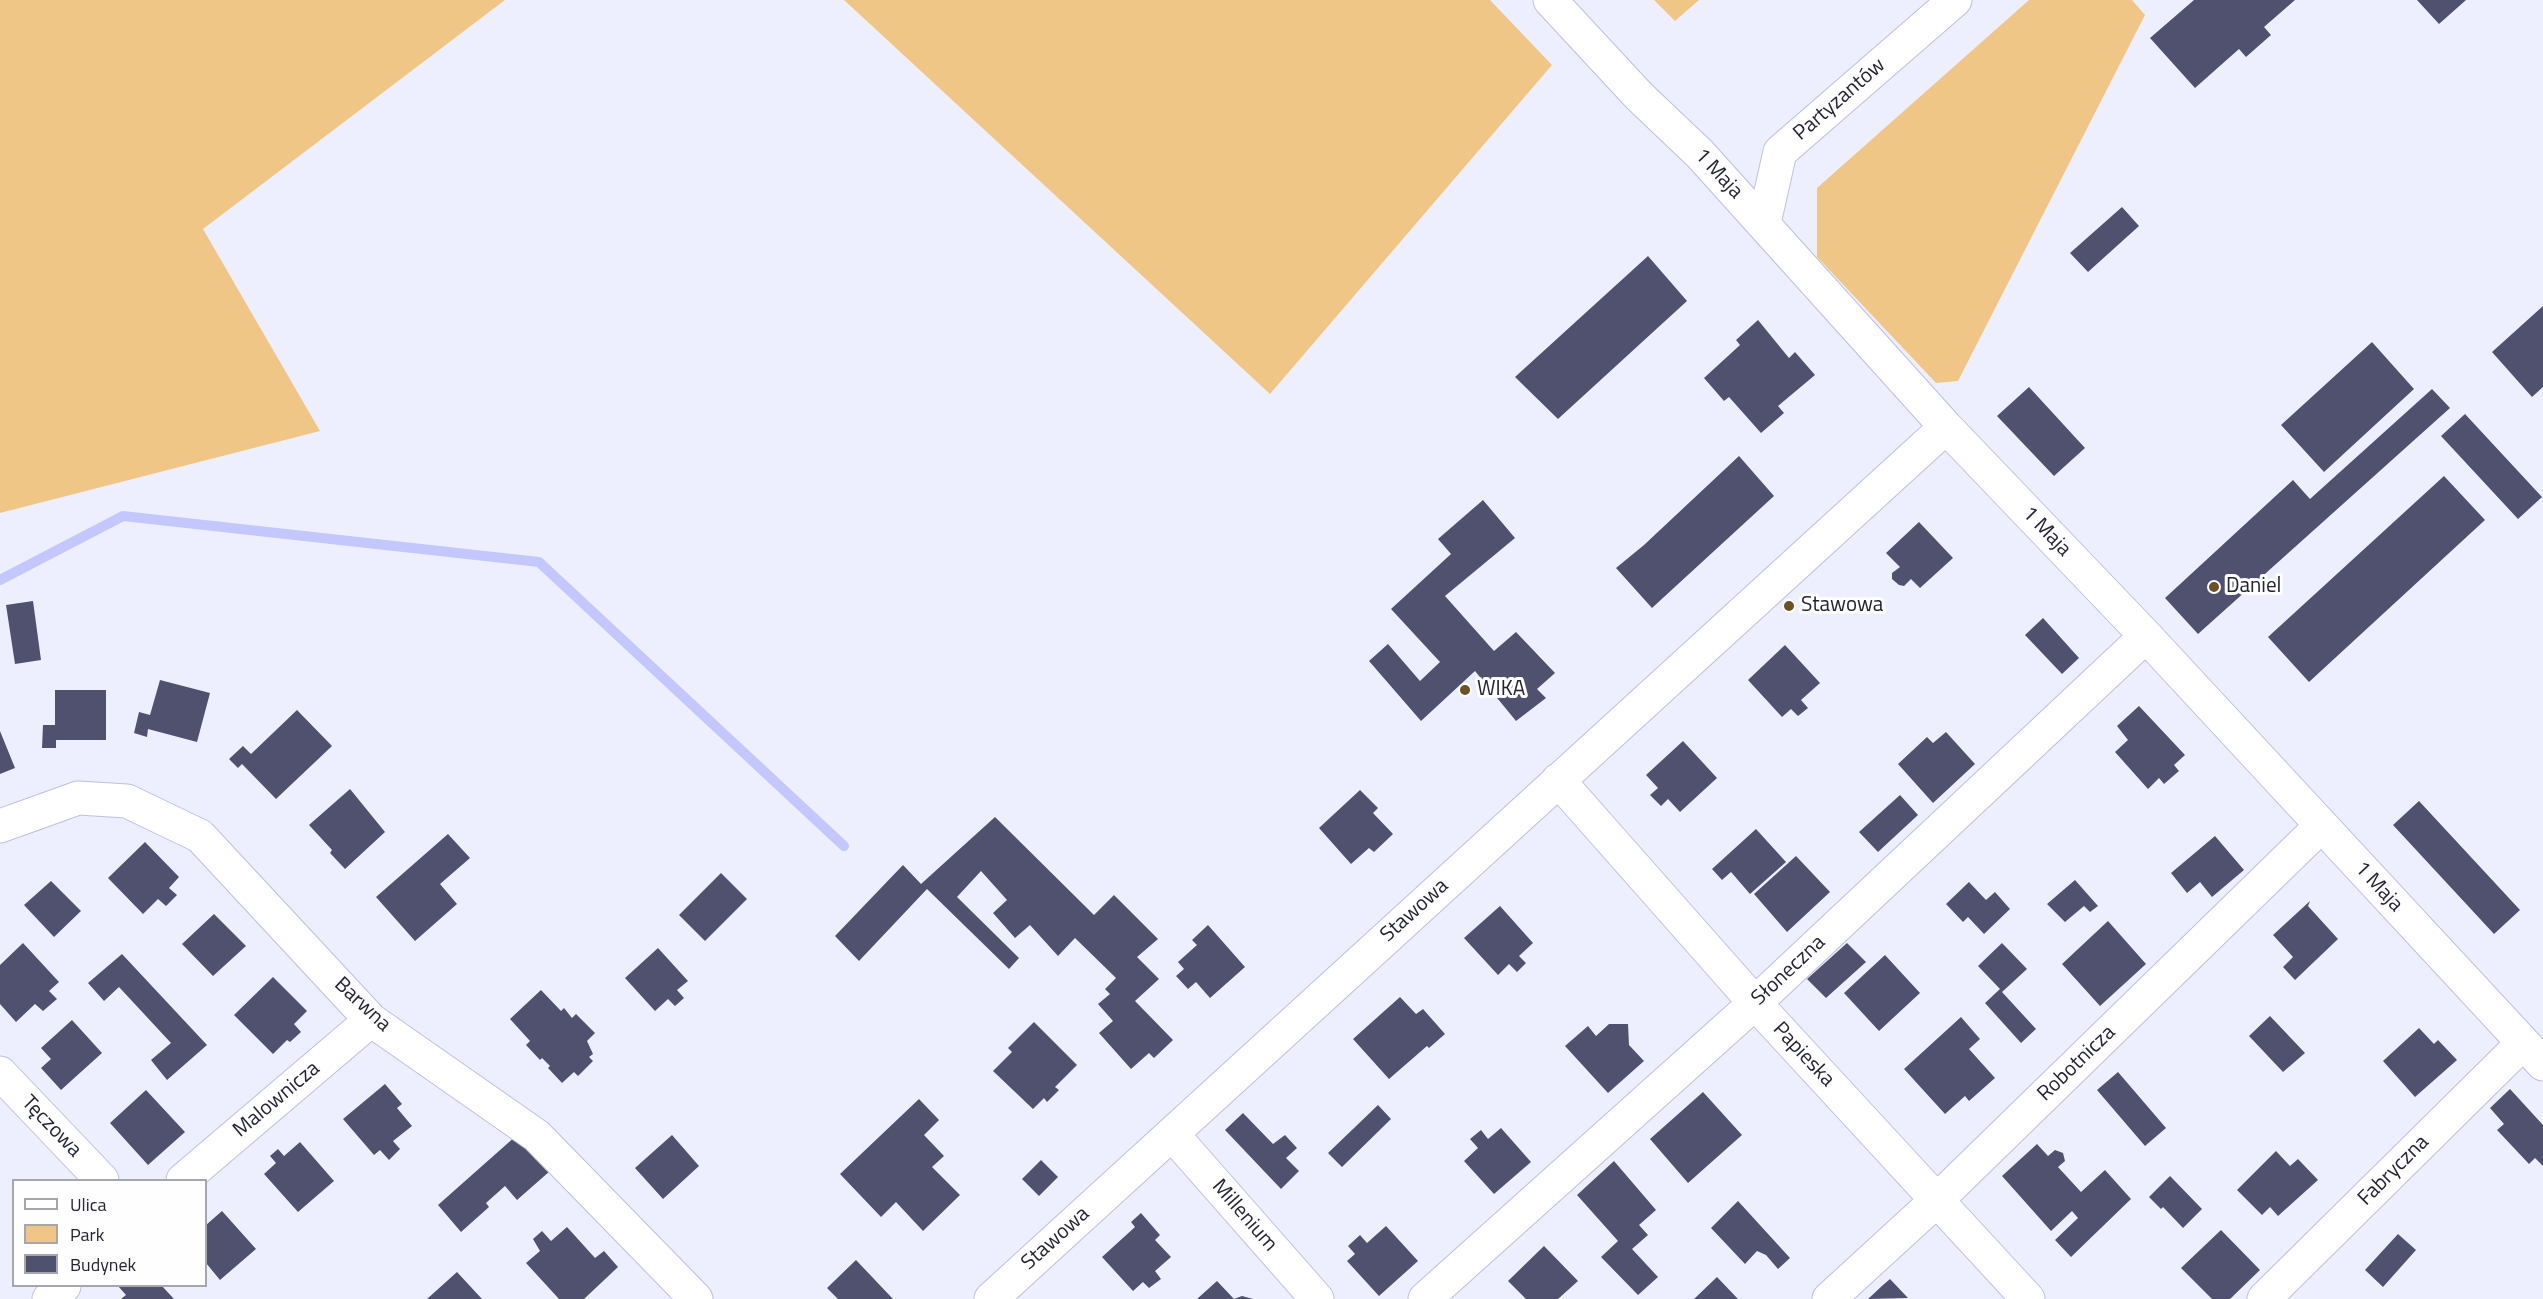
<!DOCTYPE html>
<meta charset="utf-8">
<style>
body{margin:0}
#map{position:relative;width:2543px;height:1299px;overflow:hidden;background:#eeeffe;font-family:"Titillium Web",sans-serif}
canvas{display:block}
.legend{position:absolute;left:12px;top:1179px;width:195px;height:108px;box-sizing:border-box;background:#fefefe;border:2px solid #a6a7ac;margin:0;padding:8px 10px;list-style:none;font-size:18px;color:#232431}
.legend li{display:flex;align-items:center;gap:12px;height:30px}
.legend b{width:30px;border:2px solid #a6a7ac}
</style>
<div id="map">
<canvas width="2543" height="1299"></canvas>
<ul class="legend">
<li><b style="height:8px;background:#fff"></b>Ulica</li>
<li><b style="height:16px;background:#f0c687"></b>Park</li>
<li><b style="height:16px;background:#50516f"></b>Budynek</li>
</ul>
</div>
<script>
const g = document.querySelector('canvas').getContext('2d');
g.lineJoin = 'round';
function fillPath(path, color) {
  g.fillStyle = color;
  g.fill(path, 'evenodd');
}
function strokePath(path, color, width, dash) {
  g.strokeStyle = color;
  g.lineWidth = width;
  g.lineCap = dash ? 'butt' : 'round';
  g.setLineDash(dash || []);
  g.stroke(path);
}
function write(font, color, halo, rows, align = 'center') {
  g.font = font + ' "Titillium Web",sans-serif';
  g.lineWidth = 6;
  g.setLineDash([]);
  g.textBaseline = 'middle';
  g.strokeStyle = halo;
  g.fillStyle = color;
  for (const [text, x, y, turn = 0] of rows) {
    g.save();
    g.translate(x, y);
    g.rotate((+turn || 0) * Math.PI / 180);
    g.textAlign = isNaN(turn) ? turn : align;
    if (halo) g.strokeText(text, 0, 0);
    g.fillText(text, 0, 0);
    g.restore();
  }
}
fillPath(new Path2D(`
 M 0,0 L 505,0 L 203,229 L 320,431 L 0,513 Z
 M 844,0 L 1490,0 L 1552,65 L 1270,394 Z
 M 1654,0 L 1699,0 L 1675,21 Z
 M 2029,0 L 2132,0 L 2145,15 L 1958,381 L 1936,383 L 1817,257 L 1817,188 Z`), '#f0c687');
strokePath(new Path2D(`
 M 0,580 L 123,516 L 539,562 L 844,846`), '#c4c7fe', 10);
fillPath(new Path2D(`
 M 2194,0 L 2295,0 L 2264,27 L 2271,35 L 2246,57 L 2239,49 L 2195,88 L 2150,38 Z
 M 2417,0 L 2466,0 L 2439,24 Z
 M 2122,207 L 2139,226 L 2088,272 L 2070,253 Z
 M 1648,256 L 1687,301 L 1558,419 L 1515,377 Z
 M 2543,306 L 2543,387 L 2532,397 L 2492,352 Z
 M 1758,320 L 1789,358 L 1795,352 L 1815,375 L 1778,406 L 1784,413 L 1761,433 L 1729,397 L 1724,401 L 1704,378 L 1740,345 L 1736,340 Z
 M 2372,342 L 2414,389 L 2324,472 L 2281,425 Z
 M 2029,387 L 2085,448 L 2054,476 L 1997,416 Z
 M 2432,389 L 2450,408 L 2198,634 L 2165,598 L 2293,480 L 2310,499 Z
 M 2465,414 L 2542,497 L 2518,519 L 2441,436 Z
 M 1739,456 L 1774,496 L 1652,608 L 1616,568 L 1644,545 Z
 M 2444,476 L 2485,520 L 2309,682 L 2268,637 Z
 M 1483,500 L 1515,538 L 1445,596 L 1494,651 L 1516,632 L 1555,673 L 1537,689 L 1546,698 L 1516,721 L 1475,671 L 1421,721 L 1369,661 L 1388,644 L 1420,681 L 1440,662 L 1391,609 L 1451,554 L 1438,539 Z
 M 1919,522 L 1953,558 L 1920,588 L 1911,579 L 1904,586 L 1899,585 L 1892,579 L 1892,573 L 1900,567 L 1886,553 Z
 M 33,601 L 41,660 L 15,664 L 6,605 Z
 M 2043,618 L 2079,658 L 2062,674 L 2025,635 Z
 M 1785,645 L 1820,683 L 1801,700 L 1808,708 L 1798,716 L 1791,709 L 1782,717 L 1748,680 Z
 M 160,680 L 210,693 L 197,742 L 148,729 L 147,737 L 134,733 L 139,712 L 150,715 Z
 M 55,690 L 106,690 L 106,740 L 56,740 L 56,748 L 42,748 L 43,725 L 55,725 Z
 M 2139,706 L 2185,755 L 2174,765 L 2179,771 L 2164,784 L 2159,778 L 2148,789 L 2115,752 L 2128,740 L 2117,726 Z
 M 297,710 L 332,746 L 276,799 L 242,764 L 238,768 L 229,759 L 243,746 L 251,754 Z
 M 0,731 L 15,768 L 0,774 Z
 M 1946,732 L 1975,764 L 1933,803 L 1898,764 L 1927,737 L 1933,743 Z
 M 1683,741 L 1717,778 L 1680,812 L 1668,799 L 1661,806 L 1650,795 L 1658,788 L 1646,775 Z
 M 350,789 L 385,832 L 345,869 L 330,853 L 332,850 L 309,825 Z
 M 1360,790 L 1378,808 L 1373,813 L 1393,834 L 1374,852 L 1369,848 L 1351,864 L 1319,828 Z
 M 1900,795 L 1918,815 L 1878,852 L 1859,832 Z
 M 2419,801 L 2520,910 L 2494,934 L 2393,825 Z
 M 995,817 L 1094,915 L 1114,895 L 1158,939 L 1137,957 L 1159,979 L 1135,1001 L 1173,1040 L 1154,1058 L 1149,1053 L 1131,1069 L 1099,1033 L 1113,1021 L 1098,1004 L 1110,994 L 1105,989 L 1116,978 L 1075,938 L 1058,956 L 1030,925 L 1015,938 L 993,913 L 1007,900 L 981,871 L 957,897 L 1019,958 L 1009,969 L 927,889 L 859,961 L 835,936 L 903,865 L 921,884 Z
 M 1756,829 L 1786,862 L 1750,894 L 1731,872 L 1722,880 L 1712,869 Z
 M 448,834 L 470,858 L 440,884 L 457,904 L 415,941 L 376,897 Z
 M 2215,836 L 2244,870 L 2212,897 L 2200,882 L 2187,893 L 2171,873 Z
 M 145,842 L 179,877 L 169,888 L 177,895 L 166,906 L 158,899 L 143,914 L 108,878 Z
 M 1796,856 L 1830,892 L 1787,932 L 1754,894 Z
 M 721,873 L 747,899 L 705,941 L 679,915 Z
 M 2075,880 L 2098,906 L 2090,912 L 2084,906 L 2065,922 L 2047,904 Z
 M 51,881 L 81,911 L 54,937 L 24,905 Z
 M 1969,882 L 1986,900 L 1995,892 L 2010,909 L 1984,934 L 1968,917 L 1963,922 L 1946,904 Z
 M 2310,901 L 2308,906 L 2338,939 L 2295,980 L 2283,967 L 2293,957 L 2273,935 Z
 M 1500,906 L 1533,943 L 1519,956 L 1526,963 L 1517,972 L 1509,964 L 1498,975 L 1464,938 Z
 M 214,914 L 246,946 L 213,976 L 182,944 Z
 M 2108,921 L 2146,964 L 2100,1006 L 2062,964 Z
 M 1208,925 L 1245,967 L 1210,998 L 1196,982 L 1188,989 L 1176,976 L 1184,969 L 1178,962 L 1197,945 L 1192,940 Z
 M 23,943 L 59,982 L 49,991 L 57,999 L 43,1011 L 35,1004 L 16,1022 L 0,1004 L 0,965 Z
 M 1847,943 L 1866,962 L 1826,998 L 1807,979 Z
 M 2002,943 L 2027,969 L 2002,992 L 2036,1029 L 2021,1043 L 1985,1003 L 2000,989 L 1978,966 Z
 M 658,948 L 688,981 L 677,990 L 684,998 L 675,1006 L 668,999 L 655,1011 L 625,978 Z
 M 122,954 L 207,1045 L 167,1080 L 151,1060 L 171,1043 L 119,987 L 104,1001 L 88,983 Z
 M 1885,955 L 1920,993 L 1879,1031 L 1844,993 Z
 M 273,977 L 307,1011 L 294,1024 L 301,1032 L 290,1042 L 287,1040 L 273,1054 L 234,1015 Z
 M 541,990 L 561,1011 L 564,1008 L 572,1018 L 576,1014 L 595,1033 L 587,1041 L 593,1054 L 589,1057 L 593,1061 L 578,1076 L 574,1072 L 562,1083 L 548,1068 L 550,1066 L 542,1058 L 540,1060 L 526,1045 L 530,1041 L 510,1019 Z
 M 1400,997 L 1416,1014 L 1423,1009 L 1445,1034 L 1429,1048 L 1427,1046 L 1389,1079 L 1353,1039 Z
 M 2270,1016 L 2305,1053 L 2283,1072 L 2249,1036 Z
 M 1961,1017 L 1980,1039 L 1969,1049 L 1995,1078 L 1969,1101 L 1965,1096 L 1945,1114 L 1904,1069 Z
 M 72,1020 L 102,1053 L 61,1090 L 41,1068 L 51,1059 L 41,1048 Z
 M 1034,1022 L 1077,1065 L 1055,1087 L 1059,1090 L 1047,1102 L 1044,1098 L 1033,1109 L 993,1071 L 1012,1052 L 1008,1048 Z
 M 1609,1024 L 1628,1024 L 1629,1045 L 1644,1061 L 1608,1093 L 1565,1046 L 1588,1026 L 1596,1036 Z
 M 2419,1028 L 2434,1044 L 2438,1040 L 2457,1060 L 2415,1097 L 2383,1061 Z
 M 2118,1072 L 2166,1128 L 2145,1146 L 2097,1090 Z
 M 385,1084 L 402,1104 L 397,1108 L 412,1126 L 393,1141 L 400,1149 L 389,1160 L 380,1150 L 374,1155 L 343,1119 Z
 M 2510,1089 L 2543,1125 L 2543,1166 L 2535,1158 L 2529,1164 L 2497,1130 L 2504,1124 L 2490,1108 Z
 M 146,1090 L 185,1132 L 148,1165 L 110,1123 Z
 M 1703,1092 L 1742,1135 L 1688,1183 L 1650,1139 Z
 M 919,1099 L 939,1120 L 924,1135 L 944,1156 L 932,1167 L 960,1195 L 923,1231 L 896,1202 L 881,1217 L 840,1174 Z
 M 1378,1105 L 1391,1119 L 1342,1167 L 1328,1153 Z
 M 1243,1113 L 1273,1144 L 1285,1135 L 1297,1148 L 1286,1158 L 1299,1171 L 1281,1189 L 1225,1130 Z
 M 1501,1128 L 1531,1162 L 1494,1194 L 1464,1161 L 1478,1148 L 1470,1139 L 1481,1130 L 1488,1139 Z
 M 517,1135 L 550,1171 L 517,1200 L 505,1186 L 486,1203 L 489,1207 L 461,1232 L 438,1205 Z
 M 672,1135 L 699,1166 L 663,1199 L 635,1168 Z
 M 300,1142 L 334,1181 L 298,1212 L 264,1174 L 276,1163 L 270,1156 L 278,1149 L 284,1156 Z
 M 2037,1144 L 2048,1156 L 2055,1150 L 2063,1153 L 2065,1161 L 2058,1167 L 2081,1192 L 2105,1170 L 2131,1199 L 2071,1257 L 2055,1240 L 2078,1218 L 2072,1211 L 2051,1231 L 2002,1176 Z
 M 2276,1151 L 2290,1166 L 2298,1159 L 2318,1180 L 2278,1216 L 2270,1207 L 2262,1215 L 2237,1190 Z
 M 1041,1160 L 1058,1177 L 1039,1196 L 1022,1179 Z
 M 1614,1161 L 1656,1210 L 1639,1225 L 1648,1235 L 1632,1249 L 1658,1277 L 1638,1295 L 1601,1257 L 1618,1241 L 1577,1195 Z
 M 2170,1176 L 2202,1209 L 2183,1228 L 2163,1207 L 2161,1209 L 2149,1197 Z
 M 1738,1201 L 1790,1258 L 1778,1269 L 1766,1255 L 1757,1251 L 1745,1264 L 1711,1228 Z
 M 222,1211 L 256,1249 L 220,1280 L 206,1263 L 206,1225 Z
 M 1141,1213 L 1160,1235 L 1155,1240 L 1171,1257 L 1155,1271 L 1161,1279 L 1149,1288 L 1143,1282 L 1133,1291 L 1102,1257 L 1135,1227 L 1131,1222 Z
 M 1386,1226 L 1418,1261 L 1379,1296 L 1347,1261 L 1355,1254 L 1348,1246 L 1360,1235 L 1367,1243 Z
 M 567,1227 L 595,1258 L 604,1251 L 618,1267 L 584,1299 L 559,1299 L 526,1263 L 540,1251 L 533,1239 L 542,1231 L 551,1241 Z
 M 2221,1230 L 2260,1270 L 2230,1299 L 2212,1299 L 2181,1268 Z
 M 2398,1234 L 2416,1250 L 2383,1287 L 2365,1270 Z
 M 1544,1246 L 1578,1281 L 1558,1299 L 1526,1299 L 1508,1281 Z
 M 856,1260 L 893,1299 L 838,1299 L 827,1288 Z
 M 457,1272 L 482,1299 L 427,1299 Z
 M 1717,1277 L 1738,1299 L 1694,1299 Z
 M 1890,1279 L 1908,1298 L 1868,1299 L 1883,1285 Z
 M 1217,1281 L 1234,1299 L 1242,1296 L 1253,1299 L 1197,1299 Z
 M 118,1286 L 162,1286 L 174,1299 L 121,1299 L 126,1295 Z`), '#50516f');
const minor = new Path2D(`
 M 1550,0 L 1639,96 L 1700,154 L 1946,427 L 2146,636 L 2543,1064
 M 1764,223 L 1780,152 L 1955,0
 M 1558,780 L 1755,1003 L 2028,1299
 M 0,826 L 78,798 L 127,801 L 200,836 L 371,1020 L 537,1136 L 696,1299
 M 0,1073 L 102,1180
 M 1172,1134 L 1317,1299
 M 183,1180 L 371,1020
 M 49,1299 L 64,1286
 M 991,1299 L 1946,427
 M 1425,1299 L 1755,1003 L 2146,636
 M 1829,1299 L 1937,1200 L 2321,826
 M 2264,1299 L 2523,1043`);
strokePath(minor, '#bdbfe2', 35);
strokePath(minor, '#fff', 33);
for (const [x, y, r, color] of [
 [2214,587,6,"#6d5124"],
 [1789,606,6,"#6d5124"],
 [1465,690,6,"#6d5124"]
]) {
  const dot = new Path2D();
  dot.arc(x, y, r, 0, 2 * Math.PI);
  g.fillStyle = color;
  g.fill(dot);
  strokePath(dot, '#fefefe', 2);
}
write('21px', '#232431', '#fefefe', [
 ["Partyzantów",1840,100,-41],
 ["1 Maja",1718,174,47],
 ["1 Maja",2046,532,46],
 ["1 Maja",2378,887,47],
 ["Stawowa",1415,911,-42],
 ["Słoneczna",1789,971,-43],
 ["Barwna",362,1005,43],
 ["Papieska",1803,1055,47],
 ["Robotnicza",2077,1064,-44],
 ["Malownicza",277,1100,-40],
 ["Tęczowa",51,1127,46],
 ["Fabryczna",2394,1171,-45],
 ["Millenium",1244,1216,49],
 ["Stawowa",1056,1239,-42]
]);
write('21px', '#232431', '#fefefe', [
 ["Daniel",2226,587],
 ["Stawowa",1801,606],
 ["WIKA",1477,690]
], 'left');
</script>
